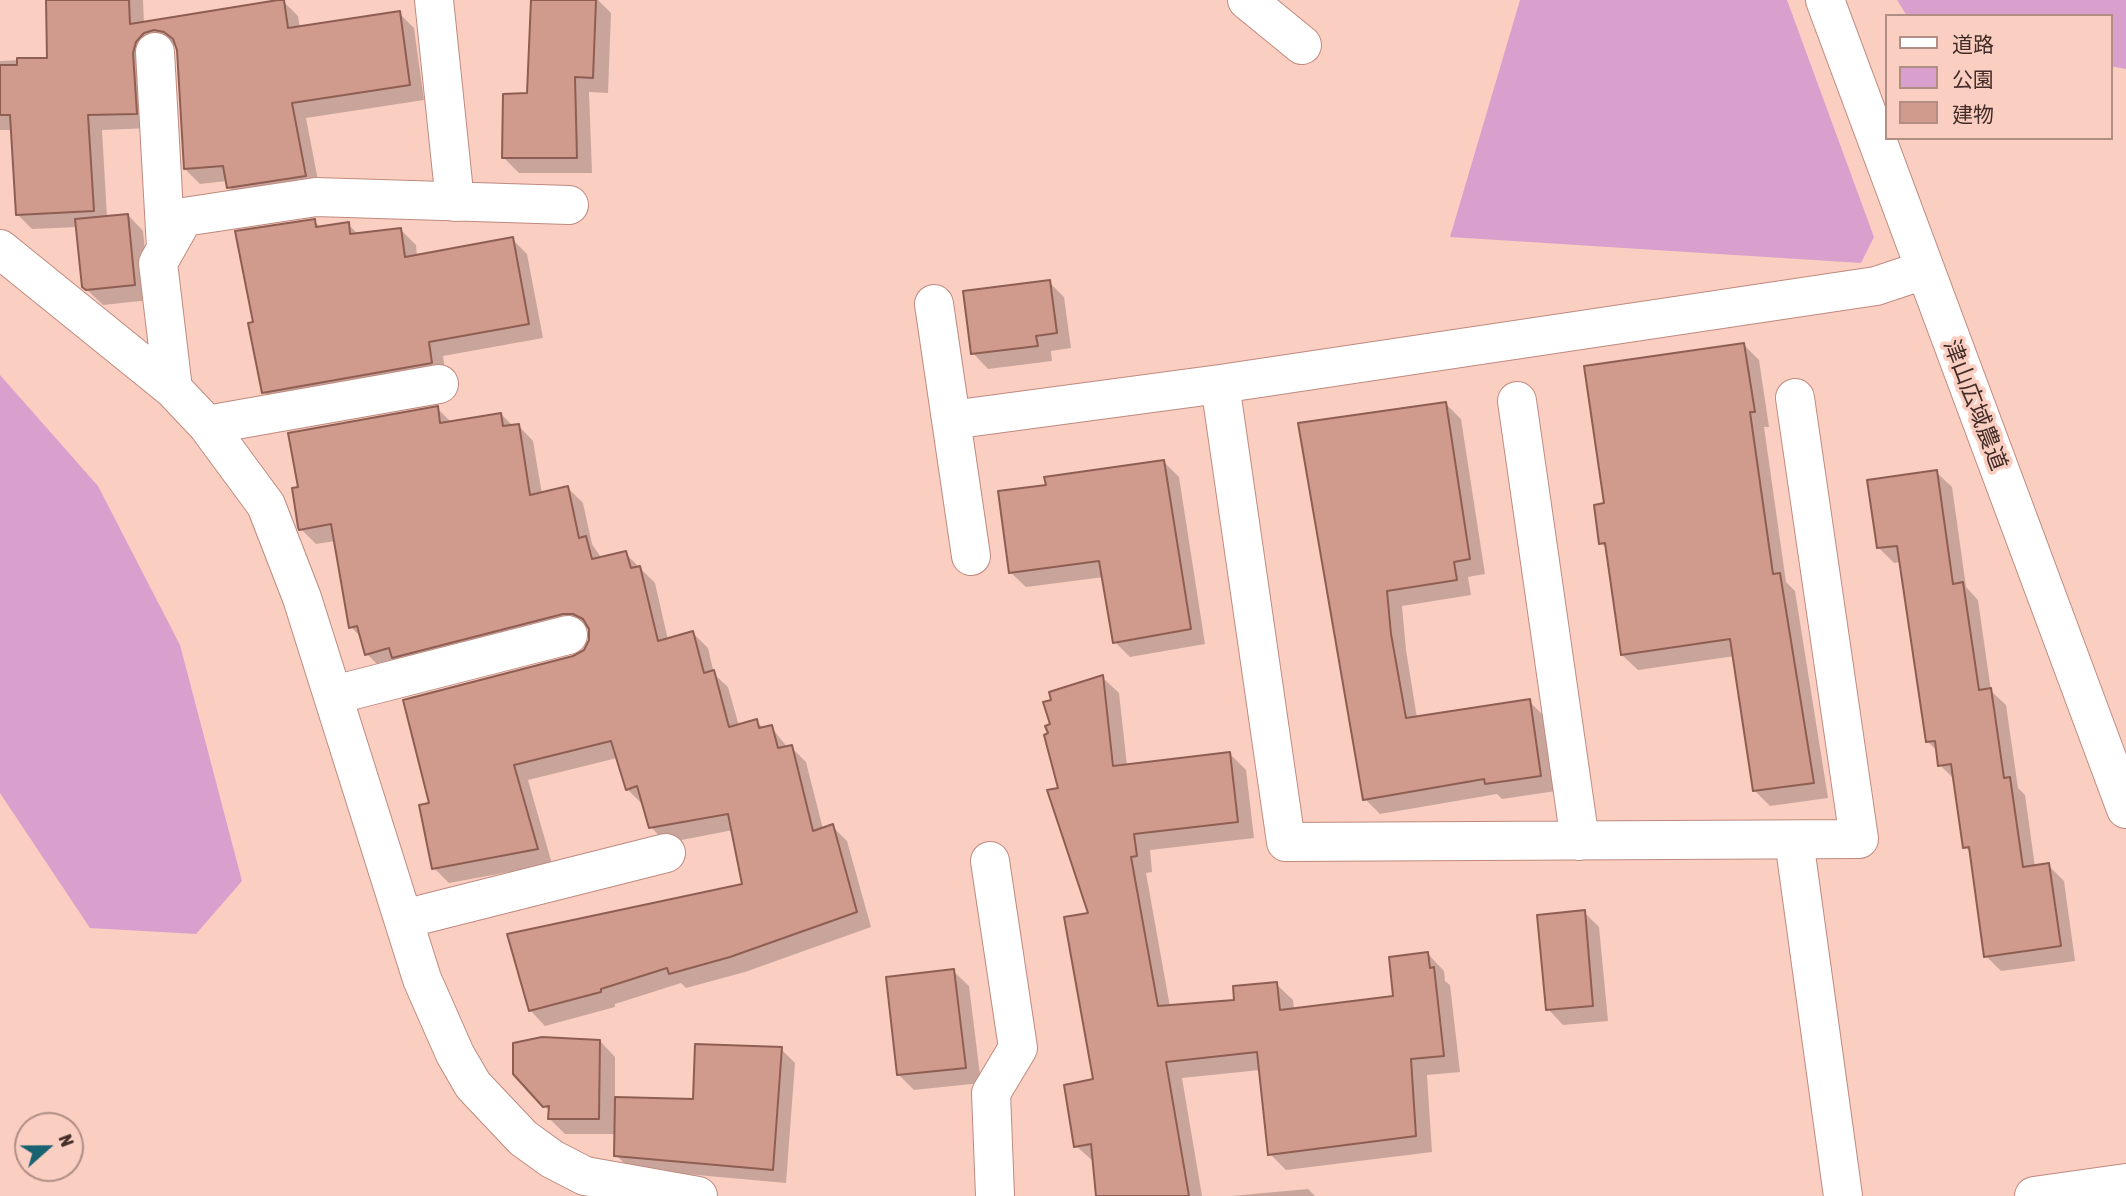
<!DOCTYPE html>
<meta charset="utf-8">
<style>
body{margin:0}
#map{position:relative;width:2126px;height:1196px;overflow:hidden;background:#fbcec2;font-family:"Asap Condensed","Noto Sans JP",sans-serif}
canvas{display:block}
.legend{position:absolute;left:1885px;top:14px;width:228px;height:126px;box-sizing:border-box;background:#fbcec2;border:2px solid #b18e84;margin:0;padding:9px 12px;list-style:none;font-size:21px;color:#432d28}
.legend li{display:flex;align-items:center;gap:14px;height:35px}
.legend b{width:35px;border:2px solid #b18e84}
.north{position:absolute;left:14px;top:1112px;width:70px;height:70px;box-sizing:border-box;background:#fbcec2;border:2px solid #b18e84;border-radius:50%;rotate:69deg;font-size:19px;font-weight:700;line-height:28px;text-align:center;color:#432d28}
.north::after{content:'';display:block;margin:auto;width:24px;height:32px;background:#196271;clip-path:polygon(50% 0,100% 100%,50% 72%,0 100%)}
</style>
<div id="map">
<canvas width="2126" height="1196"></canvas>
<ul class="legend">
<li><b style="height:9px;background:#fff"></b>道路</li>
<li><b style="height:19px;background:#d9a0cd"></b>公園</li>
<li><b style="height:19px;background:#d09a8d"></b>建物</li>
</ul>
<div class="north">N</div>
</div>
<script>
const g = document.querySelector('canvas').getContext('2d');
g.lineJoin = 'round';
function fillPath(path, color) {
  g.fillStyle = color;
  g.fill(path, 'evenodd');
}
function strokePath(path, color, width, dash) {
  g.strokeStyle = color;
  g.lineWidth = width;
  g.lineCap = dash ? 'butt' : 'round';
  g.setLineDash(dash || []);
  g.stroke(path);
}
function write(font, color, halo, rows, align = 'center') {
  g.font = font + ' "Asap Condensed","Noto Sans JP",sans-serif';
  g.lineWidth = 7;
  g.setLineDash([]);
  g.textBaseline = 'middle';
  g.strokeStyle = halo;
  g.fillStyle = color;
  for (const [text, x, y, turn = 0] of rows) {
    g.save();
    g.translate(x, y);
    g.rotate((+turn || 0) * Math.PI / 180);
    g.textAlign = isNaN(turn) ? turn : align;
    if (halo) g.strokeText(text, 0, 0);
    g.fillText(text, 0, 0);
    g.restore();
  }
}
fillPath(new Path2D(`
 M 1520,0 L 1787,0 L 1874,237 L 1861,263 L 1450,237 Z
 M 1897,0 L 2126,0 L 2126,69 L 2110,66 L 2110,16 L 1907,16 Z
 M 0,375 L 98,486 L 180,645 L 242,881 L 196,934 L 90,928 L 0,793 Z`), '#d9a0cd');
fillPath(new Path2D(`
 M 48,0 L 143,0 L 144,23 L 283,1 L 298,16 L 300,28 L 399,13 L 414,28 L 424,100 L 306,118 L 320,191 L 244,203 L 229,187 L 227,181 L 200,184 L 185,169 L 177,46 L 170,44 L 151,128 L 102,130 L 107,217 L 128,215 L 143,231 L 150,300 L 103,305 L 83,286 L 78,227 L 32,229 L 17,214 L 13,130 L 0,130 L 0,61 L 49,59 Z
 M 533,0 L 598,0 L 611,13 L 608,93 L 589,92 L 592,173 L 519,173 L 504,158 L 529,95 Z
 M 314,221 L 321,228 L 348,224 L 359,235 L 401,230 L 416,245 L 417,256 L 512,239 L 527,254 L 543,338 L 443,356 L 446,378 L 279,407 L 264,392 L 255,324 Z
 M 1049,282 L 1064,297 L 1071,348 L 1051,351 L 1052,361 L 988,369 L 973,353 Z
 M 1743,344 L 1759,360 L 1769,427 L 1764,427 L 1786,582 L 1795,591 L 1828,798 L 1770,806 L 1755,791 L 1735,656 L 1638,670 L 1622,655 L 1608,550 L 1601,543 L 1606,504 Z
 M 1446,404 L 1461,419 L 1485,574 L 1468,577 L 1471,595 L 1402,606 L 1406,650 L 1417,718 L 1529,701 L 1544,716 L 1556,791 L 1502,799 L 1497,794 L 1380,814 L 1365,799 L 1300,424 Z
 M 437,408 L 452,423 L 501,414 L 513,426 L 518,425 L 533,441 L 542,494 L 568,488 L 583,503 L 592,544 L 602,559 L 625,553 L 655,583 L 668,640 L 693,633 L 708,648 L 714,674 L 728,687 L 739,726 L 756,721 L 764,729 L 771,727 L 788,748 L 791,747 L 806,762 L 823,829 L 832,826 L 847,841 L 871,927 L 745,972 L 686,988 L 681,983 L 615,1004 L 615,1007 L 545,1026 L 530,1010 L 744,885 L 733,830 L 666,843 L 651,827 L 642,804 L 627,789 L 617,758 L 528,780 L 552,864 L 449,883 L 434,868 L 431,804 L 574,658 L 584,652 L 591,642 L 591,628 L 382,669 L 367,654 L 362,638 L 351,627 L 336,541 L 316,544 L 301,529 L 300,488 Z
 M 1164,462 L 1179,477 L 1205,644 L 1130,657 L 1115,642 L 1104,577 L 1026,587 L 1010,572 Z
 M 1936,472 L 1952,487 L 1966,587 L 1978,600 L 1991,691 L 2006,705 L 2018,788 L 2025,795 L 2035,867 L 2048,865 L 2064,881 L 2075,961 L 2001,971 L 1986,956 L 1972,854 L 1965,847 L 1955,780 L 1940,765 L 1938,752 L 1927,741 L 1901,562 L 1894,563 L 1879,548 Z
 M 1102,677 L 1119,693 L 1127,766 L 1229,753 L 1246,770 L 1254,838 L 1150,850 L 1152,872 L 1146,873 L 1170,1007 L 1236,1001 L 1276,984 L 1293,1000 L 1294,1010 L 1394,998 L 1428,954 L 1444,971 L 1445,981 L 1450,985 L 1460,1072 L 1427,1075 L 1432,1152 L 1286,1170 L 1270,1154 L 1260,1070 L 1182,1078 L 1202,1196 L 1097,1196 L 1094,1162 L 1076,1146 L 1095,1081 L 1090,915 L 1050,734 L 1052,725 Z
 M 1584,912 L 1599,927 L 1608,1021 L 1563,1025 L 1548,1009 Z
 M 953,971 L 969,986 L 981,1083 L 914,1090 L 899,1075 Z
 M 600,1041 L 615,1057 L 615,1099 L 694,1100 L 781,1049 L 795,1063 L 786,1183 L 630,1169 L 616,1155 L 616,1134 L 565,1134 L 550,1119 L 551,1112 L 544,1106 Z
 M 1308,1189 L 1315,1196 L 1231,1196 Z`), '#0003');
const building = new Path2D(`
 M 46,0 L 129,0 L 130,24 L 278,0 L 284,0 L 288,28 L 400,11 L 410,85 L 292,103 L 306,176 L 227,188 L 223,166 L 184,169 L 177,50 L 173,39 L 164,32 L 154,30 L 144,33 L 136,42 L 133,53 L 137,114 L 88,115 L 94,211 L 16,215 L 10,115 L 0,115 L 0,65 L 17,65 L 17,58 L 47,58 Z
 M 531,0 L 596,0 L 593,78 L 575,77 L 577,158 L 502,158 L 503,94 L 527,93 Z
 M 128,214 L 135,285 L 86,290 L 82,287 L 75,219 Z
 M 315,219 L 316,227 L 349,222 L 350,234 L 401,228 L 405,257 L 513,237 L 529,324 L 429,342 L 432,363 L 262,393 L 248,323 L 253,322 L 235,231 Z
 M 1050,280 L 1057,333 L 1036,336 L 1038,346 L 971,354 L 963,291 Z
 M 1744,343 L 1755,412 L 1750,412 L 1773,574 L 1780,573 L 1814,783 L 1753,791 L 1730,639 L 1621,655 L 1605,543 L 1599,544 L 1594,505 L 1604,503 L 1584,366 Z
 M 1446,402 L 1470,559 L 1454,562 L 1457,580 L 1387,591 L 1391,634 L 1406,718 L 1530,699 L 1541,776 L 1485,784 L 1484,779 L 1363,800 L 1298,423 Z
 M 438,406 L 440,423 L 501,413 L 503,426 L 519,424 L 530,495 L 568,486 L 579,538 L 586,536 L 592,559 L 626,551 L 631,568 L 640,566 L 658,641 L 693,631 L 704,673 L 714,670 L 729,727 L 757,719 L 759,728 L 772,725 L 778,748 L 792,745 L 813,831 L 833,824 L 857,912 L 730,957 L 669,974 L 667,968 L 601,989 L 601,992 L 529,1011 L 507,934 L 742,884 L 728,814 L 649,828 L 637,786 L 626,790 L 611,741 L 514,765 L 538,849 L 432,869 L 419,805 L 429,803 L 403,700 L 573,656 L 584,650 L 589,640 L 589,629 L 583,619 L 573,614 L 563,614 L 392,658 L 389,648 L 365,655 L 357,626 L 349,628 L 331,524 L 299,530 L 298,527 L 292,488 L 298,487 L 288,433 Z
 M 1164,460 L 1191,629 L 1113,643 L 1099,561 L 1009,573 L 998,491 L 1046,485 L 1044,477 Z
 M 1937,470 L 1953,584 L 1963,582 L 1979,690 L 1991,688 L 2004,778 L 2010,777 L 2023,867 L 2049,863 L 2061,946 L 1984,957 L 1969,847 L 1963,848 L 1951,764 L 1938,766 L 1935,741 L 1926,742 L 1897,546 L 1877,548 L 1867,480 Z
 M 1103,675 L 1113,766 L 1230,752 L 1238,822 L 1134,834 L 1137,856 L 1131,857 L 1158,1006 L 1234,1000 L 1233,986 L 1277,982 L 1280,1010 L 1393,996 L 1389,957 L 1428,952 L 1430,968 L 1434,967 L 1444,1056 L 1411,1059 L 1416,1136 L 1268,1155 L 1257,1052 L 1166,1062 L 1189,1196 L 1096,1196 L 1091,1144 L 1074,1147 L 1064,1085 L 1093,1079 L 1064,917 L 1088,913 L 1047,790 L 1058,788 L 1044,735 L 1048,733 L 1045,726 L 1050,724 L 1043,702 L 1051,700 L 1049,692 Z
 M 1585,910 L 1593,1006 L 1546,1010 L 1537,915 Z
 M 954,969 L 966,1068 L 897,1075 L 886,977 Z
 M 542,1037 L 600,1040 L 599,1119 L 548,1119 L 549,1106 L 543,1107 L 513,1074 L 513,1043 Z
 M 695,1044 L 782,1047 L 773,1170 L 614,1156 L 615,1097 L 693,1099 Z`);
fillPath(building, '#d09a8d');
strokePath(building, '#8f5e52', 2);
const street = new Path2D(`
 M 434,0 L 455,202
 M 1247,0 L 1302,45
 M 155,52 L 166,248
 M 0,249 L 173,389 L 207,425 L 266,505 L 302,598 L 422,979 L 455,1054 L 473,1085 L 523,1138 L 552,1159 L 585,1176 L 698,1196
 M 934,304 L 971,556
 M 1220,384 L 1286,842 L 1859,839 L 1795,398
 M 173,389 L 158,263 L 184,217 L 316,197 L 569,205
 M 1517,401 L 1580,841
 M 951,420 L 1220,384 L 1876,286 L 1924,270
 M 207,425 L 439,384
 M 334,695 L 568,635
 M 1794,840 L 1843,1196
 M 990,861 L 1018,1048 L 991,1093 L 995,1196
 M 404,919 L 666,853`);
const secondary = new Path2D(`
 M 1825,0 L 2126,809
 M 2034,1196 L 2126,1183`);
strokePath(street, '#bf8a7e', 40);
strokePath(secondary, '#bf8a7e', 40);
strokePath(street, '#fff', 38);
strokePath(secondary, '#fff', 38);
write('23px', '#432d28', '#fbcec2', [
 ["津山広域農道",1975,405,69]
]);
</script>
